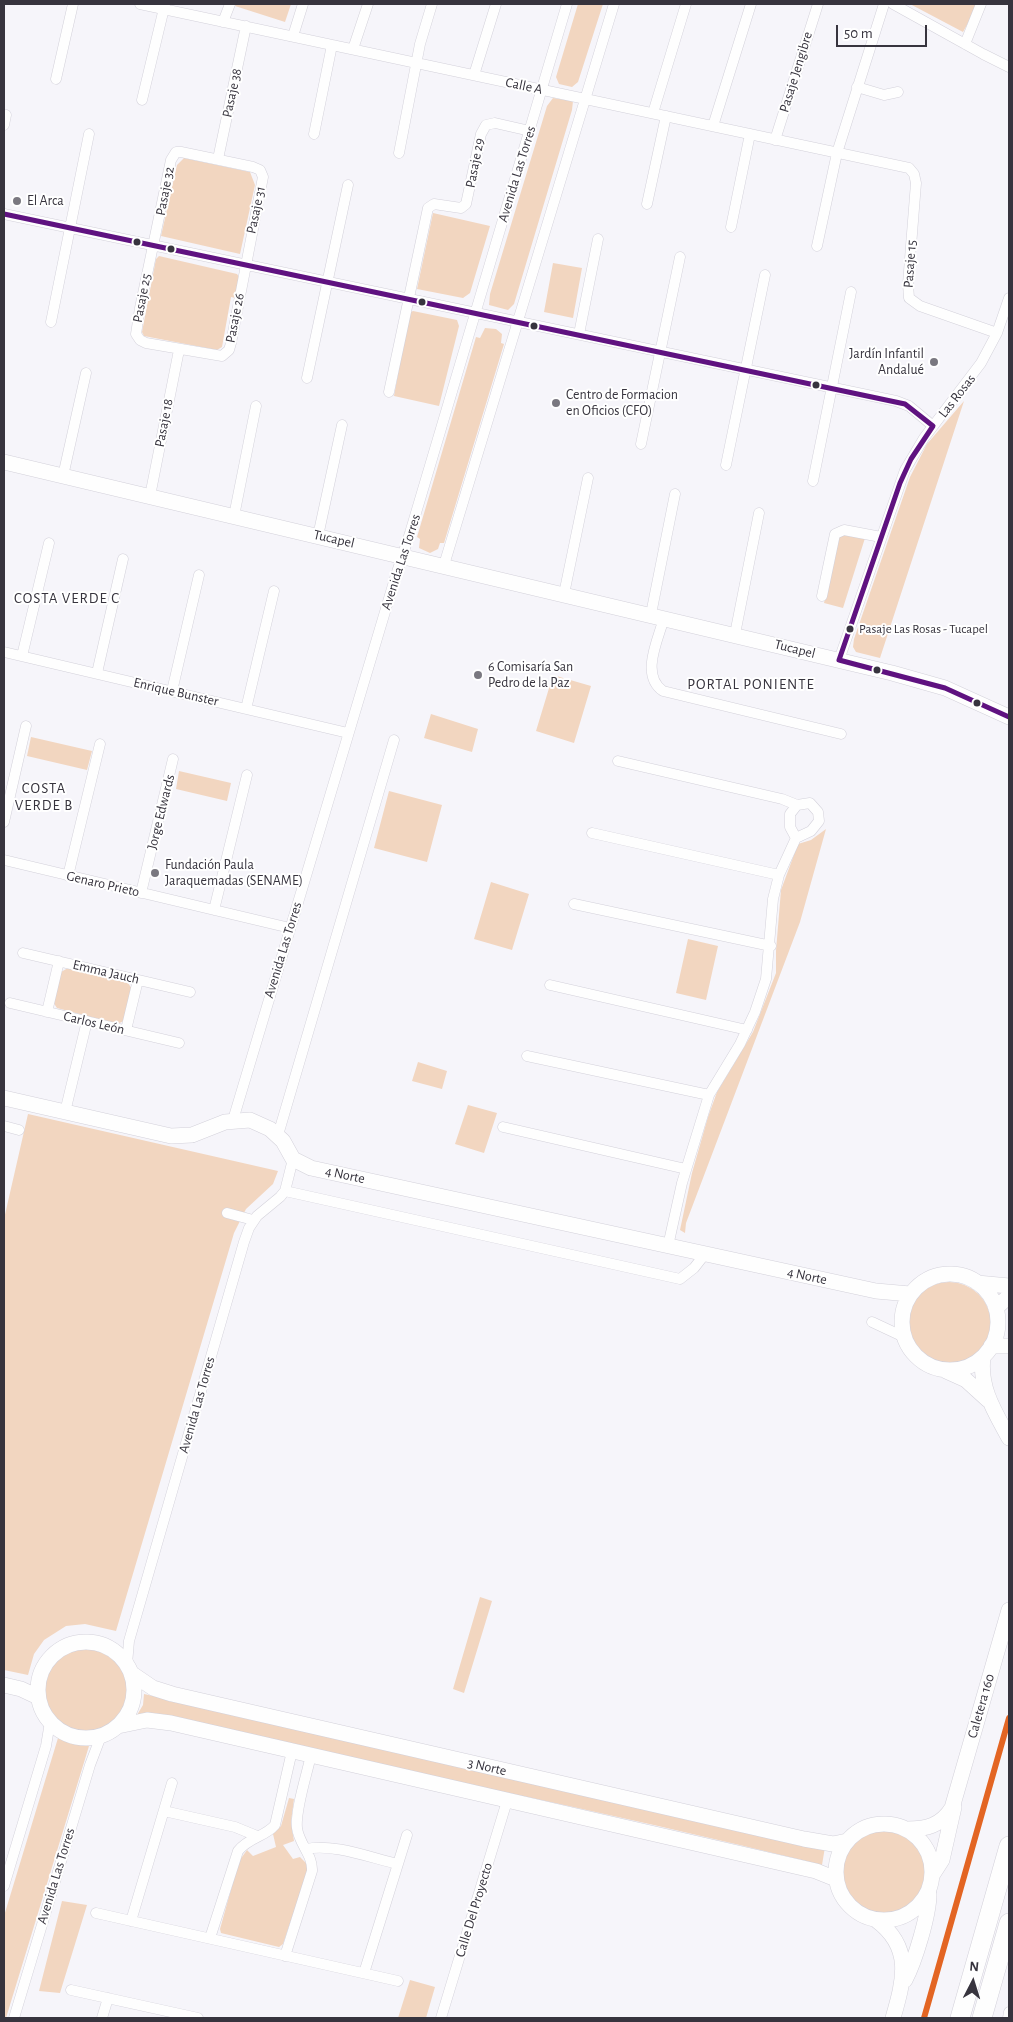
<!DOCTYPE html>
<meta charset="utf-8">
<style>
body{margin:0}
#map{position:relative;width:1013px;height:2022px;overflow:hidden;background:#f6f5fa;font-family:"Alegreya Sans",sans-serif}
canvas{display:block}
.frame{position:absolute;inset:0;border:5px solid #37343e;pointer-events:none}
.north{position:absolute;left:948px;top:1957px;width:50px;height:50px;-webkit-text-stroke:4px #fff;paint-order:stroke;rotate:5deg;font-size:14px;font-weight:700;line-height:20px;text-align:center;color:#37343e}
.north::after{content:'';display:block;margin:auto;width:18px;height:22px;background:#37343e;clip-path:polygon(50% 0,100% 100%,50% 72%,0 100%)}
.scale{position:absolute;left:836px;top:25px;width:91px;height:22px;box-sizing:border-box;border:2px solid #37343e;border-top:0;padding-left:6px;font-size:15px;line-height:18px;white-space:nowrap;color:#37343e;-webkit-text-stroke:4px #fff;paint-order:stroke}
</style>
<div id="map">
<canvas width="1013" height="2022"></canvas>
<div class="frame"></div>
<div class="north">N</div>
<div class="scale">50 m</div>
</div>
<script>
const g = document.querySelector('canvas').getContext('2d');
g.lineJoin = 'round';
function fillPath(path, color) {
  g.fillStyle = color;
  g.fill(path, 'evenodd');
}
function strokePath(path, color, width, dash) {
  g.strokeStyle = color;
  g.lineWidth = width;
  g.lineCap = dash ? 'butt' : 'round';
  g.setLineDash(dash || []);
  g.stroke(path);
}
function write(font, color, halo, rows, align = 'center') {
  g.font = font + ' "Alegreya Sans",sans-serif';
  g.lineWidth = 4;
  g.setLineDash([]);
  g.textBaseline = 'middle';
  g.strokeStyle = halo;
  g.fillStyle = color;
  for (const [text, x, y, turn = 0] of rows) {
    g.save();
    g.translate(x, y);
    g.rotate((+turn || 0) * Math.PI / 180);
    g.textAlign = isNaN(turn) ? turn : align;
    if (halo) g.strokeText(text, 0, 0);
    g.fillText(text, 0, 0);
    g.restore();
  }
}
fillPath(new Path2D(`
 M 236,4 L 291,4 L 285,22 L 235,6 Z
 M 578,4 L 603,4 L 578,82 L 572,87 L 559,84 L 556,77 Z
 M 910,4 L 977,4 L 977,7 L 963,32 Z
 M 553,98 L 573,101 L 572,110 L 514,304 L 508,310 L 489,305 L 490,294 L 547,106 Z
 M 184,158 L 250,172 L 255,185 L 240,254 L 161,236 L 177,165 Z
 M 433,213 L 490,226 L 470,293 L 463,298 L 417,289 Z
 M 159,256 L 237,274 L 239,277 L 235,298 L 231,297 L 222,347 L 217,350 L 144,336 L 142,332 L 156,259 Z
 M 553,263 L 582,268 L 573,318 L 544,312 Z
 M 413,311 L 457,320 L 459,326 L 439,406 L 394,396 L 409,313 Z
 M 485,328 L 496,329 L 502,334 L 501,343 L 504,344 L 444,543 L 440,543 L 438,549 L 430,553 L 419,548 L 420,539 L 417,537 L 476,337 L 480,338 Z
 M 964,401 L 880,658 L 856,652 L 853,647 L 854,639 L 910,477 L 927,444 Z
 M 846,532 L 865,538 L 843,608 L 824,603 L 837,537 Z
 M 553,675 L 591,686 L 574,743 L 536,731 Z
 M 431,714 L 478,729 L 472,752 L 424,738 Z
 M 31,737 L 92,751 L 87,770 L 27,756 Z
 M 179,771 L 231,783 L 227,801 L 176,789 Z
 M 389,791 L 442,805 L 427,862 L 374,848 Z
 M 826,829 L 800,922 L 686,1223 L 685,1233 L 680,1230 L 692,1173 L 708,1117 L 717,1092 L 753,1032 L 776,973 L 776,951 L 781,890 L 798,844 L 811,840 Z
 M 491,882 L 529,894 L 512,950 L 474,939 Z
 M 688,939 L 718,946 L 706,1000 L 676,993 Z
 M 68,968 L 128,983 L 132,989 L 124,1021 L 117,1024 L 57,1008 L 53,1002 L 61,972 Z
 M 418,1062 L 447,1071 L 442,1089 L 412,1081 Z
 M 468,1105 L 497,1113 L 484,1153 L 455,1144 Z
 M 28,1114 L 278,1171 L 273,1184 L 246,1209 L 234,1233 L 116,1631 L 85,1624 L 66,1626 L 44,1640 L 34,1654 L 28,1675 L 4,1670 L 4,1219 Z
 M907 1324a42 42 0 1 1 84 0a42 42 0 1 1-84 0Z
 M 480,1597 L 492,1601 L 464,1693 L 453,1689 Z
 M43 1691a42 42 0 1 1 84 0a42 42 0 1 1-84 0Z
 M 144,1694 L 825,1847 L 822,1865 C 603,1810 380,1768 161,1714 L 137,1715 L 143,1705 Z
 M 58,1738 L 75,1744 L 89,1746 L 6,2018 L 4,2018 L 4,1916 Z
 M 289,1798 L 294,1799 L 291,1822 L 294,1841 L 283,1845 L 293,1859 L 300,1857 L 307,1864 L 308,1870 L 283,1944 L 279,1947 L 221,1933 L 220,1929 L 239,1861 L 247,1850 L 253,1856 L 276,1847 L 273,1834 L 281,1826 Z
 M843 1872a42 42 0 1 1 84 0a42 42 0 1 1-84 0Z
 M 62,1901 L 87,1905 L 60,1993 L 39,1991 Z
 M 410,1980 L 435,1987 L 426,2018 L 398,2018 Z`), '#f2d6c0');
const street = new Path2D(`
 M 140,4 L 909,168 L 914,174 L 916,183 L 908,284 L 909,298 L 920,306 L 997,333
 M 893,4 L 983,54 L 1009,67
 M 223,22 L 230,4
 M 293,36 L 303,4
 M 965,44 L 981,4
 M 353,49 L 368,4
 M 474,75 L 496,4
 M 56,79 L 73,4
 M 857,87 L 884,95 L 898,92
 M 142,100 L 165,4
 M 653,113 L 686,4
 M 4,125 L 6,115
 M 713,126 L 751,4
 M 314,134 L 332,45
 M 775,140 L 818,4
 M 176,152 L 181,152 L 253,167 L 260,170 L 263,177 L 231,343 L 229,350 L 222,356 L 146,343 L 140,340 L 136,334 L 140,308 L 171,160 Z
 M 399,153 L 420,44 L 432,4
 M 218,159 L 246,26
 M 647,204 L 666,116
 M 4,214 L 896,401 L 909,406 L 933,426
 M 731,227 L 750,134
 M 817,246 L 837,153 L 884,4
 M 51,322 L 89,134
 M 579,334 L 598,239
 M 307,378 L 348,185
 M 389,392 L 428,208 L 434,204 L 461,208 L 466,204 L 481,134 L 486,125 L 495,123 L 530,131
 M 641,444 L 680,257
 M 726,465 L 765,275
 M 63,476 L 86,373
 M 813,481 L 851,292
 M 150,496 L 179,350
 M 234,516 L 256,406
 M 318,536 L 342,425
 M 444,565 L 614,4
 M 564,594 L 588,478
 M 822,596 L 835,534 L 844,530 L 881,537
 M 651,614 L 675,494
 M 664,618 C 658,640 640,675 663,691 L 841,734
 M 735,634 L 759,513
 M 4,652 L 348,733
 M 22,656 L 49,543
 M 839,660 L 905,470 L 924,438 L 981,363 L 997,333 L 1009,298
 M 97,673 L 123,559
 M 172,691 L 199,575
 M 246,709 L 274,591
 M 618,761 L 782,799 L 797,805
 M 4,822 L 26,726
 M 592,833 L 779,875
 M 4,860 L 290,928
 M 68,876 L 100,744
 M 141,893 L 173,759
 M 574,904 L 771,946
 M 214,910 L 247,775
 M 23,953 L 190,992
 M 550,985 L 747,1030
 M 10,1003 L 179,1043
 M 47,1012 L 59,961
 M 126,1030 L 138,980
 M 527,1056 L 709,1095
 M 65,1112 L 87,1021
 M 233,1120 L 396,575 L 410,533 L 567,4
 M 4,1126 L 19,1130
 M 503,1127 L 686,1169
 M 278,1135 L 394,740
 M 285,1191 L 680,1279 L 694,1268 L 705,1254
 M 227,1213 L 253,1220
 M 668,1246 L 682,1183 L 709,1095 L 740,1044 L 755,1012 L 766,979 L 773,899 L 779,875 L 796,838 L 811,831 L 819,821 L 818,812 L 810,803 L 797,805 L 790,814 L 790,827 L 796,838
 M 872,1322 L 904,1337
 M 127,1664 L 129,1641 L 244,1242 L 249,1228 L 257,1216 L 280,1197 L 285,1191 L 293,1159
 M 164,1811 L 235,1827 L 257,1836
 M 306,1849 C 333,1843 371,1858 398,1864
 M 4,1886 L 46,1746 L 50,1722
 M 96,1913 L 398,1981
 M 131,1921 L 172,1783
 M 210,1938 L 238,1851 C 249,1837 265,1837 275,1825 L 292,1751
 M 285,1956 L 312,1871 C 313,1855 299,1844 297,1828 C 295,1810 307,1774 311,1755
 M 364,1973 L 407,1835
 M 71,1990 L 198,2018
 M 14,2018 L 90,1765 L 101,1736
 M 102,2018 L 108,1998
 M 441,2018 L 507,1801
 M 1008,2018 L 1009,2012`);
const secondary = new Path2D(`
 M 4,462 L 892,673 L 945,688 L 1009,717
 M 4,1098 L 171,1136 L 192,1135 L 225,1122 L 250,1120 L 270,1129 L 283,1141 L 293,1159 L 311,1168 L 876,1291 L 910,1294
 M902 1322a48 48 0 1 1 96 0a48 48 0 1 1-96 0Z
 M 977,1283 L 1009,1286
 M 996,1308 L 1009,1296
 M 991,1346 L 1009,1346
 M 983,1357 C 979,1388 995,1412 1009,1438
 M 946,1371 L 966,1380 L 988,1400
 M38 1690a48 48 0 1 1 96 0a48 48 0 1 1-96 0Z
 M 131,1673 L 153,1688 L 172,1694 L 804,1839 L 833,1844 L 847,1841
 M 4,1685 L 21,1689 L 38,1697
 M 118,1726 L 147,1720 L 171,1723 L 816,1871 L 836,1879
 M836 1872a48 48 0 1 1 96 0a48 48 0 1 1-96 0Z
 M 907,1829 C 926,1829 941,1826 952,1808 L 1009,1610
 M 933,1874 L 942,1860 L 954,1807
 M 876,1920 C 913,1947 904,1980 893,2018
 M 905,1980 C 915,1961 929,1915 929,1894`);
const highway = new Path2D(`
 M 960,2018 L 1009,1846
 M 982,2018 L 1009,1923`);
strokePath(street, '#d3d1da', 11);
strokePath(secondary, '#d3d1da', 16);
strokePath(highway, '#d3d1da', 20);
strokePath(street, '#fefefe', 10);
strokePath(secondary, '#fefefe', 15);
strokePath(highway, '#fefefe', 19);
strokePath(new Path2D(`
 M 4,214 L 905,404 L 933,426 L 911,459 L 900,483 L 839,660 L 945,688 L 1009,717`), '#5f1280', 5);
strokePath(new Path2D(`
 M 924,2018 L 1009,1718`), '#e36523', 6);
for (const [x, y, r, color] of [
 [17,201,5,"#7a7880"],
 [137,242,4.5,"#37343e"],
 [171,249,4.5,"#37343e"],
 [422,302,4.5,"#37343e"],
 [534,326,4.5,"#37343e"],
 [934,362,5,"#7a7880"],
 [816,385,4.5,"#37343e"],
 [556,403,5,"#7a7880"],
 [850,629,4.5,"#37343e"],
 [877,670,4.5,"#37343e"],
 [478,675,5,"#7a7880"],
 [977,703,4.5,"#37343e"],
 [155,873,5,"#7a7880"]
]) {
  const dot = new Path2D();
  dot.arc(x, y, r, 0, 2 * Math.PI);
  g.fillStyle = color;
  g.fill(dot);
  strokePath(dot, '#fff', 2);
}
write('13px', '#37343e', '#fff', [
 ["Pasaje Las Rosas - Tucapel",859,629]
], 'left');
write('14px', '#37343e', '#fff', [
 ["Pasaje Jengibre",796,72,-73],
 ["Calle A",524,86,12],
 ["Pasaje 38",232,93,-78],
 ["Pasaje 29",475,163,-79],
 ["Avenida Las Torres",517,174,-73],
 ["Pasaje 32",165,191,-79],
 ["Pasaje 31",256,210,-78],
 ["Pasaje 15",910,264,-86],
 ["Pasaje 25",142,298,-79],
 ["Pasaje 26",235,318,-79],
 ["Las Rosas",957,396,-52],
 ["Pasaje 18",164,423,-79],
 ["Tucapel",334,539,13],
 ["Avenida Las Torres",401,562,-72],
 ["Tucapel",795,649,14],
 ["Enrique Bunster",176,692,13],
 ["Jorge Edwards",161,812,-76],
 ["Genaro Prieto",103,884,13],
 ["Avenida Las Torres",283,950,-73],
 ["Emma Jauch",106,972,13],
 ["Carlos León",94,1023,13],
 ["4 Norte",345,1175,12],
 ["4 Norte",807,1276,12],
 ["Avenida Las Torres",197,1405,-74],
 ["Caletera 160",981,1706,-74],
 ["3 Norte",487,1767,13],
 ["Avenida Las Torres",56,1876,-73],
 ["Calle Del Proyecto",474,1910,-73]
]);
write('14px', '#37343e', '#fff', [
 ["El Arca",27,201],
 ["Jardín Infantil",924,354,"right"],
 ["Andalué",924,370,"right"],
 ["Centro de Formacion",566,395],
 ["en Oficios (CFO)",566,411],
 ["6 Comisaría San",488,667],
 ["Pedro de la Paz",488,683],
 ["Fundación Paula",165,865],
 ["Jaraquemadas (SENAME)",165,881]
], 'left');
g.letterSpacing = '1px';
write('15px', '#37343e', '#fff', [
 ["COSTA VERDE C",67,598],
 ["PORTAL PONIENTE",751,684],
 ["COSTA",44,788],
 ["VERDE B",44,805]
]);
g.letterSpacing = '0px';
</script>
